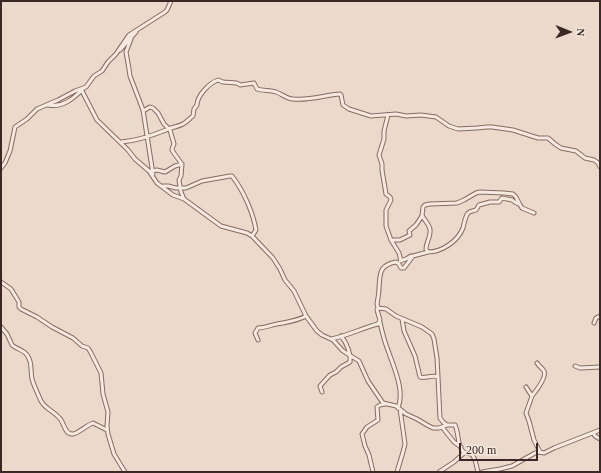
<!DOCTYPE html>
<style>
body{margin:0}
#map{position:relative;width:601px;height:473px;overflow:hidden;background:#ebdacc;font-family:Georgia,serif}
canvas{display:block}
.frame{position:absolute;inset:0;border:2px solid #392823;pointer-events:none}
.north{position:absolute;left:549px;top:12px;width:40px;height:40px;-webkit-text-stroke:3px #f3e6db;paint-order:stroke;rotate:91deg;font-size:11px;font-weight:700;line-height:16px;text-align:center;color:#392823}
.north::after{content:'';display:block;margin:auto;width:14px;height:18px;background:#392823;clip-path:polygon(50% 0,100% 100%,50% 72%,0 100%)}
.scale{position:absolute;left:459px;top:443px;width:79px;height:18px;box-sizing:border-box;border:2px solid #392823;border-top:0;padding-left:5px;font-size:12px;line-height:14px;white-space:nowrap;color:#392823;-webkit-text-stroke:3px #f3e6db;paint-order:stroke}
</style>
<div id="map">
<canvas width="601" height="473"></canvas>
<div class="frame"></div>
<div class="north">N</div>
<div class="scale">200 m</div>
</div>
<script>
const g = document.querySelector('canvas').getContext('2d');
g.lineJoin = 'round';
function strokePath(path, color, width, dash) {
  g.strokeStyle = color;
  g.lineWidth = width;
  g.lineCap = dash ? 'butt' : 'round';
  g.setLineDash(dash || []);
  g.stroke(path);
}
const minor = new Path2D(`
 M 131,39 L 126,52 L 129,69 L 130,76 L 143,110 L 153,174
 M 120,50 L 136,32
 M 81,89 L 97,120 L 128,150 L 135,159 L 149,171 L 157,183 L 173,195 L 184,199 L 221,226 L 247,233 L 252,236 L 273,258 L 280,269 L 285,280 L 294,291 L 306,316 L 317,331 L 322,335 L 333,340 L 343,351 L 359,361 L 368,381 L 383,403 L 396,406 L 406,414 L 417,419 L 427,425 L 433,428 L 439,428 L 447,425 L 455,425 C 459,433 457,443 462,450 C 464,454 467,453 471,454 C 476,457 476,466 478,472
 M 48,105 C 62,108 73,99 83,89
 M 143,111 L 150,107 L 153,108 L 158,113 L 164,124 L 170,130 L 174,144 C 173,146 172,148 172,150 C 173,152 181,163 182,164 L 181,176 L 179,180 L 181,192 L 184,199
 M 388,115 L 384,131 L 384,139 L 379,155 L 382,164 L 382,170 L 386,194 L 390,197 L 391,200 L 386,210 L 386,226 L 391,240 L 399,253 L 401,261
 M 121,142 C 137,141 151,136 166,130 C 171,127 178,127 183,124 C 187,122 190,118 193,116 L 194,109 L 197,105 C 197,96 209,83 218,80 L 223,82 L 237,83 L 240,85 L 254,83 L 257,89 C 263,91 270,90 276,92 C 282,94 287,99 293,99 C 309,101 325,95 340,94 L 341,95 L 343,105 L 349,109 L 371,116 L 396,114 L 406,116 L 421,115 L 436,117 L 449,126 L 458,129 L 477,128 L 487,127 L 492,127 L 513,130 L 538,138 L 548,138 L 555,144 L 561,148 L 576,151 L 585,158 L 594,160 L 598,163 L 600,167
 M 1,168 L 5,163 L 10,151 L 14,132 L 15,127 L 27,119 L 37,109 L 58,100 L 75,91 L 86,87 L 94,76 L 102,71 L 108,62 L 116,54 L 129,35 L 165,12 L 167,10 L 171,1
 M 151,171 L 157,170 L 165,172 L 175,166 L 182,164
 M 163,186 L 168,186 L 176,188 L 186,188 L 202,181 L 230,176 L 232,176 C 243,190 253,212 256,230 L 252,236
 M 422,215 C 424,220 430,225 430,230 C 431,237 426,242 426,249 L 428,252 C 442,252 458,241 463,228 C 464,224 465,217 468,213 C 470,211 473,211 476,210 L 479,205 L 490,202 L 499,202 L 502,198 C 505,199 509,199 512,200 C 515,202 515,203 519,204
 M 391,240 L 400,240 L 410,235 L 409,231 L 416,225 L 422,216 L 423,207 L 425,205 L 430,204 L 457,203 L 464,200 L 476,193 L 480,192 L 504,193 L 513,194 L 516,197 L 520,205 L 522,208 L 534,213
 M 428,252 L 413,256 L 404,268 L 401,268 L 399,264 L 396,262 C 379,265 380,274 379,288 C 379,293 378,298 377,304 L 378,308 L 386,309 L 396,316 L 422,327 L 432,334 L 434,339 L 437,358 L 438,377
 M 400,261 L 406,259 L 411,256
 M 1,282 L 11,289 L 19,302 L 19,307 L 21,309 L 37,317 L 52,327 L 73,338 L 82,346 L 88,348 L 91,353 L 101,373 L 103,394 L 108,412 L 107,426 L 108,434 L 114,454 L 125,472
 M 402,319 L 404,331 L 415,356 L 420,377 C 426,379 432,374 438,377 L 440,418 L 443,422 L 447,425
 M 380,322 C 382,332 385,343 389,353 C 394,368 405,391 398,408
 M 594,323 L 596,318 L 600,316
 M 1,327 L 7,334 L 12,345 C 16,349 24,350 27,355 C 33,363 30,370 32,379 C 34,386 38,394 41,401 C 46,410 56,412 61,420 C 64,424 65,434 72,434 C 76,435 87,425 93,423 L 107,430
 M 331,339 C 347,336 362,328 378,324 L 380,320 L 377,310 L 378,308
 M 258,340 L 255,333 L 258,328 C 265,328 271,325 277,324 C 287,322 297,321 306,316
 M 575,366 L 580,368 L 600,367
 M 526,387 L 532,396 L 526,413 L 529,421 L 534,440 L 540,452
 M 322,392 L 320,386 L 330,375 L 336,372 L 341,367 L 350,362 C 351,354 347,343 341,336
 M 532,396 C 536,391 547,377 544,371 C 543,369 539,366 537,363
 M 442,427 L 454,442 L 461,447
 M 593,433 L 595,436 L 600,439
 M 373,472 L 369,455 L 365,446 L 362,434 L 367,427 L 378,420 L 377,407 L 380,405 L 385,404
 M 397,472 L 403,452 L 405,444 L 400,409
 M 439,472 L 454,462 L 464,453
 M 482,472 L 500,469 L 512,466 L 535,453 L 540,452 L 544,453 L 554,448 L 600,430`);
strokePath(minor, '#866b61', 5);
strokePath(minor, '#f6e9df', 3);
</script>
